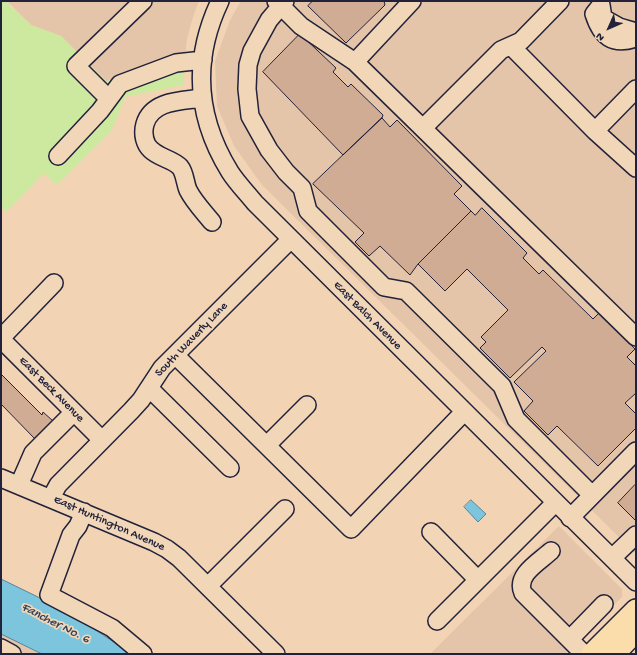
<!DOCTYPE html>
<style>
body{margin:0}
#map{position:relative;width:637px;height:655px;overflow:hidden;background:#f2d4b5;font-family:"Gochi Hand",sans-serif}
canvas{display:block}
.frame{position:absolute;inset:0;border:2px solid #22223b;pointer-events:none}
.north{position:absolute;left:589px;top:8px;width:40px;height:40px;-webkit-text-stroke:3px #f1d7b8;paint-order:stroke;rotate:225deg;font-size:11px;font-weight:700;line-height:16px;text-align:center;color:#22223b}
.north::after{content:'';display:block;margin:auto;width:14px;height:18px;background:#22223b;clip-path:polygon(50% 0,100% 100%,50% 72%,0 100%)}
</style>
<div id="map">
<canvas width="637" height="655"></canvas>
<div class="frame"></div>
<div class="north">N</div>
</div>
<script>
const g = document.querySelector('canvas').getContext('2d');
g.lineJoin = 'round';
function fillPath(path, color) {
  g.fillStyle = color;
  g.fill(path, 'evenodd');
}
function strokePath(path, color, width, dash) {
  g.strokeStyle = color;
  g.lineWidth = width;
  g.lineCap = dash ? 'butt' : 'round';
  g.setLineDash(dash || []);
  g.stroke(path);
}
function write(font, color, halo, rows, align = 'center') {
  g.font = font + ' "Gochi Hand",sans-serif';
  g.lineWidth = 3.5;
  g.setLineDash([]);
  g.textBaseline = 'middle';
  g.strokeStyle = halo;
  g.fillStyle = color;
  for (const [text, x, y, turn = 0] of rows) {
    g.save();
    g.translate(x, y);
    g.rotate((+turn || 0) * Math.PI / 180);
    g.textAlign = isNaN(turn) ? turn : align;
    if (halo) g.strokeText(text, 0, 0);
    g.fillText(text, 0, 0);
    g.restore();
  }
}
fillPath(new Path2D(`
 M 9,1 L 199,1 L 193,17 L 187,39 L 184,65 L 106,81 L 61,36 L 31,25 L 8,2 Z
 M 241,1 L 636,1 L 636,554 L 262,185 L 234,146 L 217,106 L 215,61 L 230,20 Z
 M 559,526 L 622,589 L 622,597 L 565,654 L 430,654 Z
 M 1,634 L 5,635 L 42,654 L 1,654 Z`), '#e4c5a9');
fillPath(new Path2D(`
 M 1,1 L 9,1 L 8,3 L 31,25 L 61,36 L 106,81 L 184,65 L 184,85 L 125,97 L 112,130 L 57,185 L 44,173 L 6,212 L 1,207 Z`), '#cde9a0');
const water = new Path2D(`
 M 471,500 L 486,514 L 478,522 L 464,507 Z
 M 1,579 L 38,597 L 85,623 L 132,654 L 42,654 L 1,634 Z`);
fillPath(water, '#7cc5dd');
strokePath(water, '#58849c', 1);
const building = new Path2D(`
 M 313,1 L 384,1 L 385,5 L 346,43 L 308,6 Z
 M 300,34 L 336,68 L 333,72 L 348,87 L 351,84 L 383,115 L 382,118 L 343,155 L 263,72 Z
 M 382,118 L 390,127 L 397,120 L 462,186 L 454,194 L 471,211 L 418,264 L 410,275 L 380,246 L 369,256 L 355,242 L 364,233 L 313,184 Z
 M 482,208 L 527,253 L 523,258 L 539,274 L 543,270 L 593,319 L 599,313 L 635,349 L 627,357 L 636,366 L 636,393 L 625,403 L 636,414 L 636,428 L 598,466 L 557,426 L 548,435 L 524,411 L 533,401 L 514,382 L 546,351 L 542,347 L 510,378 L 480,348 L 486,342 L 481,337 L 508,310 L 467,269 L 445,291 L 418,264 L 471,211 L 475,215 Z
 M 1,374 L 42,415 L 43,412 L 53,421 L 35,439 L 1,404 Z
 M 635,485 L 636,486 L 636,521 L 618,503 Z`);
fillPath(building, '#d1ac94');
strokePath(building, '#22223b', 1);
const minor = new Path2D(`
 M 220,1 C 192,60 196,117 230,172 C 237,183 247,193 255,203 L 636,582
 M 276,1 L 301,26 L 355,62 L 636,337
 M 285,1 L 269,20 L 252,51 L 248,65 L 247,89 L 250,116 L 269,150 L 286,172 L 302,188 L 308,211 L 384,287 L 406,291 L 502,386 L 516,419 L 592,495
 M 601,5 L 594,14 C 601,36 612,46 636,38
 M 601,5 L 603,18 L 619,27 L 636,32
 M 511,46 L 595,131 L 636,168
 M 355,62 L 412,1
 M 202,98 C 182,101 152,100 145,124 C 143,131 144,139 147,145 C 155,158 172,158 180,167 C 185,173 185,183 188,190 C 194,202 204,212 212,222
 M 109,99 L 76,66 L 143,1
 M 423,128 L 501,50 L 521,41 L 560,1
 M 595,131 L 636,89
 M 58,156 L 100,111 L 120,84 L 176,63 L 203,60
 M 1,338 L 54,283
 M 1,339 L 102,440
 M 175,355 L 351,529 L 464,412
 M 149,388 L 230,468
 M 267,445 L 307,405
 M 1,478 L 154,542 L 167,549 L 179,558 L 276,654
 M 19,485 L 33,453 L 74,412
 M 51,498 L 58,485 L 131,411 L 141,400 L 162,368 L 291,239
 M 84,512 L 78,526 L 71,535 L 49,595 L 112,628 L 143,654
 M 570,518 L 636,451
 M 431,532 L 478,580
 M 551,551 C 539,562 515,575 523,593 L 584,654
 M 612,558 L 636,535
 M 208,586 L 285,509
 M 437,621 L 555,503
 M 570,639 L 604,604
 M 1,648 L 12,654`);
const major = new Path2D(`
 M 592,654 L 636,610
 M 614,654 L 636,631`);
strokePath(minor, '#22223b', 20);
strokePath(major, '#22223b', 24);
strokePath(minor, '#f1d7b8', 17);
strokePath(major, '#fbddab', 21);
write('12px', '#22223b', '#f1d7b8', [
 ["East Balch Avenue",367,316,45],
 ["South Waverly Lane",192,340,-46],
 ["East Beck Avenue",51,390,45],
 ["East Huntington Avenue",109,524,24]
]);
write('italic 13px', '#34435b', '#f1d7b8', [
 ["Fancher No. 6",55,624,27]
]);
</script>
